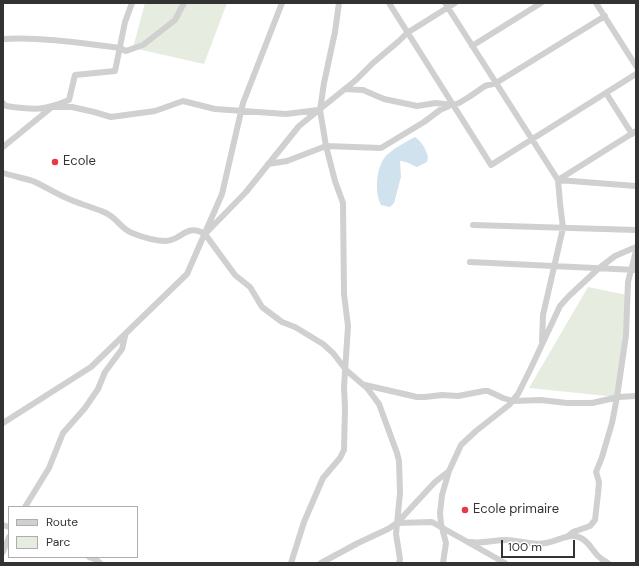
<!DOCTYPE html>
<style>
body{margin:0}
#map{position:relative;width:639px;height:566px;overflow:hidden;background:#fff;font-family:"DM Sans",sans-serif}
canvas{display:block}
.frame{position:absolute;inset:0;border:4px solid #333;pointer-events:none}
.legend{position:absolute;left:8px;top:506px;width:130px;height:52px;box-sizing:border-box;background:#fff;border:1px solid #adadad;margin:0;padding:5px 7px;list-style:none;font-size:12px;color:#333}
.legend li{display:flex;align-items:center;gap:8px;height:20px}
.legend b{width:20px;border:1px solid #adadad}
.scale{position:absolute;left:501px;top:540px;width:74px;height:18px;box-sizing:border-box;border:2px solid #333;border-top:0;padding-left:5px;font-size:12px;line-height:14px;white-space:nowrap;color:#333;-webkit-text-stroke:3px #fff;paint-order:stroke}
</style>
<div id="map">
<canvas width="639" height="566"></canvas>
<div class="frame"></div>
<ul class="legend">
<li><b style="height:5px;background:#d0d0d0"></b>Route</li>
<li><b style="height:11px;background:#e6ecdf"></b>Parc</li>
</ul>
<div class="scale">100 m</div>
</div>
<script>
const g = document.querySelector('canvas').getContext('2d');
g.lineJoin = 'round';
function fillPath(path, color) {
  g.fillStyle = color;
  g.fill(path, 'evenodd');
}
function strokePath(path, color, width, dash) {
  g.strokeStyle = color;
  g.lineWidth = width;
  g.lineCap = dash ? 'butt' : 'round';
  g.setLineDash(dash || []);
  g.stroke(path);
}
function write(font, color, halo, rows, align = 'center') {
  g.font = font + ' "DM Sans",sans-serif';
  g.lineWidth = 4;
  g.setLineDash([]);
  g.textBaseline = 'middle';
  g.strokeStyle = halo;
  g.fillStyle = color;
  for (const [text, x, y, turn = 0] of rows) {
    g.save();
    g.translate(x, y);
    g.rotate((+turn || 0) * Math.PI / 180);
    g.textAlign = isNaN(turn) ? turn : align;
    if (halo) g.strokeText(text, 0, 0);
    g.fillText(text, 0, 0);
    g.restore();
  }
}
fillPath(new Path2D(`
 M 145,3 L 227,3 L 204,64 L 133,48 Z
 M 588,287 L 627,295 L 617,397 L 529,388 Z`), '#e6ecdf');
fillPath(new Path2D(`
 M 415,137 C 422,142 426,149 428,157 L 427,162 L 417,167 C 412,165 406,161 400,161 L 401,177 L 394,203 L 390,207 L 381,205 C 374,192 376,164 388,154 C 396,147 406,142 415,137 Z`), '#cfe2ee');
strokePath(new Path2D(`
 M 389,3 L 491,165 L 636,74
 M 445,3 L 558,180 L 560,203 L 563,228 L 546,302 L 543,315 L 542,341
 M 596,3 L 636,66
 M 3,39 C 42,37 81,43 120,48 L 126,51 L 143,45 L 175,20 L 184,3
 M 472,46 L 541,3
 M 345,89 L 363,90 L 384,99 L 417,106 L 436,103 L 453,105 L 459,103 L 469,97 L 485,86 L 496,83 L 605,16
 M 606,93 L 632,134
 M 3,103 L 6,106 C 34,110 43,111 69,100 L 75,75 L 115,71 L 125,22 L 132,3
 M 3,147 L 52,107 L 72,107 L 94,112 L 111,117 L 155,111 L 183,101 L 215,109 L 286,114 L 318,110
 M 268,164 L 287,161 L 326,146 L 381,148 L 424,122 L 440,110 L 449,106
 M 3,173 C 13,176 23,178 33,181 C 46,187 58,195 71,200 C 83,205 95,208 106,213 C 117,218 121,229 132,233 C 142,237 155,241 166,241 C 183,240 185,223 205,234 L 235,275 L 250,287 L 262,307 L 282,322 L 295,327 L 323,344 L 333,353 L 346,370 L 367,388 L 379,404 L 397,453 L 399,461 L 400,493 L 396,534 L 400,559 L 399,563
 M 558,180 L 636,131
 M 558,180 L 636,186
 M 473,225 L 636,230
 M 208,231 L 246,192 L 299,126 L 356,80 L 373,63 L 399,41 L 407,33 L 455,3
 M 470,262 L 636,270
 M 365,385 L 417,397 L 425,397 L 442,395 L 458,396 L 484,391 L 488,391 L 503,398 L 513,401 L 541,400 L 567,403 L 592,403 L 619,397 L 636,396
 M 3,423 L 91,367 L 187,274 L 222,194 L 243,103 L 282,3
 M 25,507 L 49,468 L 63,433 L 85,408 L 98,389 L 105,372 L 122,349 L 125,336
 M 397,523 L 432,522 L 505,563
 M 3,525 L 9,527
 M 567,537 L 573,532 L 590,526 L 595,520 L 598,494 L 599,482 L 596,472 L 602,457 L 612,423 L 617,397 L 626,335 L 628,282 L 636,251
 M 470,542 C 483,544 493,540 506,540 C 520,540 532,546 546,543 C 558,541 570,532 581,538 C 589,542 592,550 598,556 C 601,559 605,561 608,563
 M 3,552 L 9,537
 M 89,557 L 97,560 L 100,563
 M 291,563 L 304,522 L 323,478 L 340,458 L 344,450 L 345,408 L 344,387 L 348,326 L 344,294 L 343,203 L 335,181 L 326,146 L 320,110 L 324,83 L 335,32 L 339,3
 M 321,563 L 358,543 L 388,529 L 397,523 L 435,482 L 449,471
 M 443,563 L 446,543 L 441,524 L 440,513 L 442,495 L 449,471 L 461,445 L 476,431 L 509,405 L 518,394 L 530,370 L 560,306 L 569,296 L 598,269 L 615,256 L 636,247`), '#d0d0d0', 6);
for (const [x, y, r, color] of [
 [55,162,4,"#e63946"],
 [465,510,4,"#e63946"]
]) {
  const dot = new Path2D();
  dot.arc(x, y, r, 0, 2 * Math.PI);
  g.fillStyle = color;
  g.fill(dot);
  strokePath(dot, '#fff', 1.5);
}
write('13px', '#333', '#fff', [
 ["Ecole",63,162],
 ["Ecole primaire",473,510]
], 'left');
</script>
